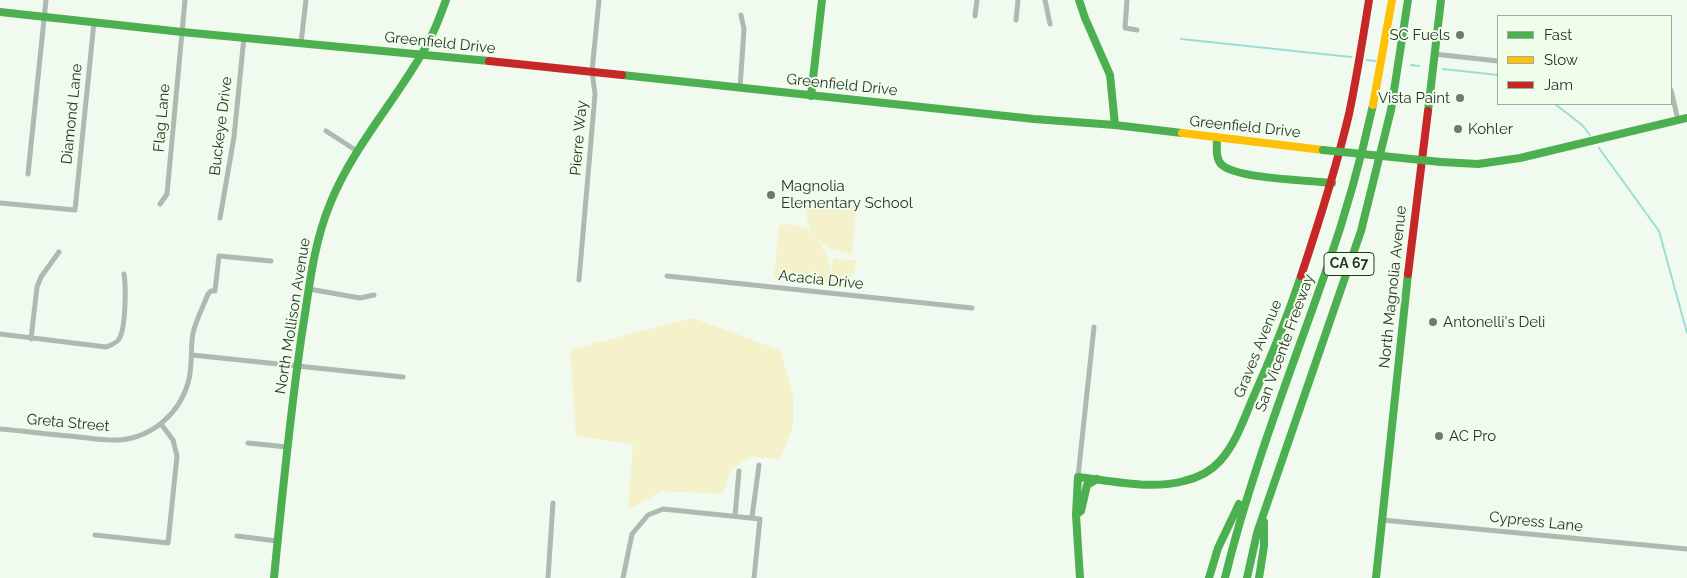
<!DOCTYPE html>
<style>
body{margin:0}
#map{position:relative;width:1687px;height:578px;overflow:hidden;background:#f1faef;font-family:Raleway,sans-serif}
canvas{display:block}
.legend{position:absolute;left:1497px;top:15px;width:175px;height:90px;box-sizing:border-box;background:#eefeeb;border:1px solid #a0ac9e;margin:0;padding:6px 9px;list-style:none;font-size:15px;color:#2c322b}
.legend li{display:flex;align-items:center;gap:10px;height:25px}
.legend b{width:25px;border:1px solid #a0ac9e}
</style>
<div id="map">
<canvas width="1687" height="578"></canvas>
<ul class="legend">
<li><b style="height:6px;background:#4caf50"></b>Fast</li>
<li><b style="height:6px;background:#ffc107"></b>Slow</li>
<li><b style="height:6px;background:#c62828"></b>Jam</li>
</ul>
</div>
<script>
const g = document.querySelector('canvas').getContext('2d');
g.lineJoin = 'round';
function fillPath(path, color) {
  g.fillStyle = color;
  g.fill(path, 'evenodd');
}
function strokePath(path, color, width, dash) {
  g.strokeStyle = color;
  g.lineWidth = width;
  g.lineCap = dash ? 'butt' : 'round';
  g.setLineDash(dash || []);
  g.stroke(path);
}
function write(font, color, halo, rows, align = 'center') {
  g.font = font + ' Raleway,sans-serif';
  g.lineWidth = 4;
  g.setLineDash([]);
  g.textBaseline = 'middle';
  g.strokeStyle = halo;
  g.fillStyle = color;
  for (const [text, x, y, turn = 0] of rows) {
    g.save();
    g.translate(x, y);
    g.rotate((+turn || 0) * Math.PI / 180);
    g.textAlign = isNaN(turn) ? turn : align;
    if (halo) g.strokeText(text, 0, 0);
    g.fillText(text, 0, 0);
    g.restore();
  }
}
fillPath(new Path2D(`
 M 806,198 L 855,204 L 856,207 L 852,254 C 839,253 819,245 812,233 C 806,223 806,209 806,198 Z
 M 787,224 L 808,229 L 820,244 L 827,256 L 831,271 L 829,284 L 776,278 L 774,276 L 779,226 Z
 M 833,258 L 857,261 L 854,273 L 843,281 L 831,283 Z
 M 692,318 L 780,350 L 793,394 L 793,427 L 780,459 L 751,457 L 731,469 L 723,494 L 662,491 L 628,510 L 633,444 L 576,436 L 570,350 Z`), '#f4f1cb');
strokePath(new Path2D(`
 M 1181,39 L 1351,57
 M 1367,60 L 1375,61
 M 1411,65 L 1419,66
 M 1443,69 L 1498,75
 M 1555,104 L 1582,125 L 1590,135
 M 1599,148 L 1659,231 L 1687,333`), '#99dfd4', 2);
strokePath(new Path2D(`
 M 1045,0 L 1050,24
 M 1127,0 L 1125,28 L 1137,30
 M 975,16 L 977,0
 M 1016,20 L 1018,0
 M 301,43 L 306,0
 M 1434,54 L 1498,61
 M 740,88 L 744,29 L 741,15
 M 1671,90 L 1678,120
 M 326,131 L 357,151
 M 28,174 L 46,0
 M 0,203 L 75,210 L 94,22
 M 160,204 L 167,194 L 185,0
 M 220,218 L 234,137 L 244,37
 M 667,276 L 972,308
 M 579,280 L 595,94 L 592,71 L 599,0
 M 309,289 L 360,298 L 374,295
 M 0,334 L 106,347 C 111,345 117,343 119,339 C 126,328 126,287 124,274
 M 31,339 L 37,287 L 41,277 L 59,252
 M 192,355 L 403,377
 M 0,429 C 23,431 46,434 69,436 C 83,437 97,440 111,440 C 147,441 178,417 188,383 C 193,367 190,350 193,333 C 196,320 203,307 208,294 L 211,291 L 215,291 L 219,256 L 271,261
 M 248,443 L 287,447
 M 1078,477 L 1094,327
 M 735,516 L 739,471
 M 752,517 L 759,465
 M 1382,520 L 1687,549
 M 95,535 L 168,543 L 177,456 L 173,440 L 161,424
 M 237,536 L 277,541
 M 548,578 L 553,503
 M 623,578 L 632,534 L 648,515 L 663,509 L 760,519 L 754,578`), '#adb9b1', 5);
strokePath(new Path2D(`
 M 1079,0 L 1085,18 L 1110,75 L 1115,125
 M 0,12 L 182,32 L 489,61
 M 622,75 L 1034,119 L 1115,125 L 1182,133
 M 811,96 L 822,0
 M 1428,111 L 1441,0
 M 1217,139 C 1217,147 1215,159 1222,165 C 1238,179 1309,180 1332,183
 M 1441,162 L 1478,164 L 1520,158 L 1687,118
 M 1076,515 L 1081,511 L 1087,485 L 1097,479
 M 274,578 C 282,496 290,414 302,333 C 309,290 313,245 330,204 C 352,149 392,105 421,55 C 432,38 439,19 446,0
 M 1080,578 L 1076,515 L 1078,477 C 1112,481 1151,490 1184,481 C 1197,478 1211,471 1220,461 C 1236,443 1243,421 1252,400 C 1270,360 1287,318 1301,276
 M 1209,578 L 1218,548 L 1239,504
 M 1225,578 C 1251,471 1292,369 1328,265 C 1346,213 1361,159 1373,105
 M 1247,578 L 1257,533 L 1361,231 L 1391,110 L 1408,0
 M 1259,578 L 1264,546 L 1264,522
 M 1376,578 L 1408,274`), '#4caf50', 8);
strokePath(new Path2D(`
 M 1373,105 L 1392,0
 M 1182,133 L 1323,150`), '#ffc107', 8);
strokePath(new Path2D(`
 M 489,61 L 622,75
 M 1408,274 L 1428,111
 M 1301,276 C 1319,222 1336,169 1349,114 C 1357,76 1363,38 1369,0`), '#c62828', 8);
strokePath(new Path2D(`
 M 1323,150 L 1441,162`), '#4caf50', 8);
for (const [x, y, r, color] of [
 [1460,35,5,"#717870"],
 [1460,98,5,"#717870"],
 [1458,129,5,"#717870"],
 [771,195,5,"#717870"],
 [1433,322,5,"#717870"],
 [1439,436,5,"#717870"]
]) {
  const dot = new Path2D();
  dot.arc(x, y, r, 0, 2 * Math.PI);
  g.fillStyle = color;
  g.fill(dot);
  strokePath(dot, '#eefeeb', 2);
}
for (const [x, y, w] of [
 [1349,264,50]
]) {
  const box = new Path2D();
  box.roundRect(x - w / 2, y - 11.5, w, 23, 4);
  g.fillStyle = '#eefeeb';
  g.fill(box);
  strokePath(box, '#2c322b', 1);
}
write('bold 14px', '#2c322b', null, [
 ["CA 67",1349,264]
]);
write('15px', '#2c322b', '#eefeeb', [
 ["SC Fuels",1450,35,"right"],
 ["Vista Paint",1450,98,"right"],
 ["Kohler",1468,129],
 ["Magnolia",781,186],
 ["Elementary School",781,203],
 ["Antonelli's Deli",1443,322],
 ["AC Pro",1449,436]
], 'left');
write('15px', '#2c322b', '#eefeeb', [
 ["Greenfield Drive",440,43,6],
 ["Greenfield Drive",842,85,6],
 ["Diamond Lane",72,114,-84],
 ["Flag Lane",162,118,-85],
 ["Buckeye Drive",221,126,-83],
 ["Greenfield Drive",1245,127,6],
 ["Pierre Way",579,138,-85],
 ["Acacia Drive",821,280,6],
 ["North Magnolia Avenue",1393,287,-84],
 ["North Mollison Avenue",293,316,-81],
 ["San Vicente Freeway",1285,343,-70],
 ["Graves Avenue",1258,349,-68],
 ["Greta Street",68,423,5],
 ["Cypress Lane",1536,522,6]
]);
</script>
